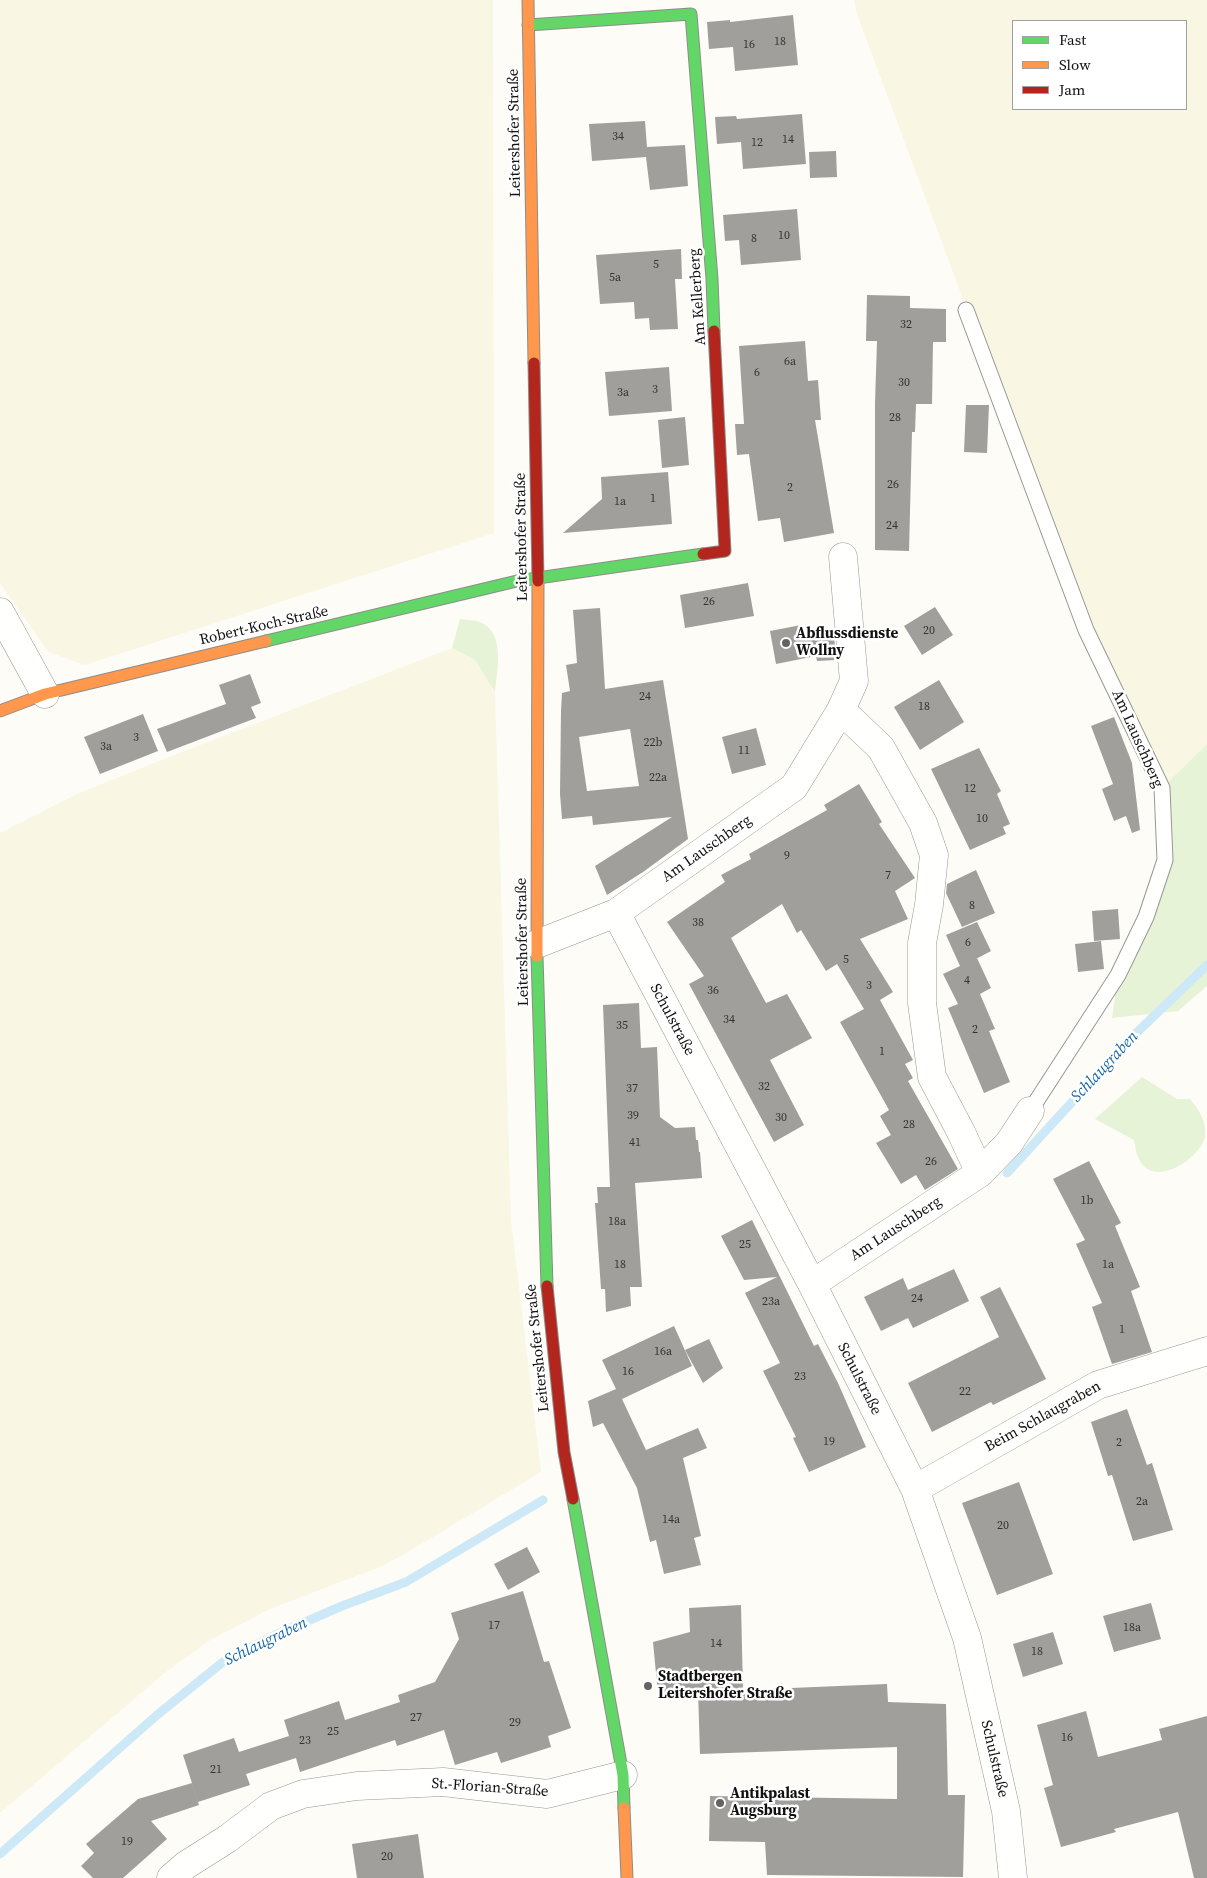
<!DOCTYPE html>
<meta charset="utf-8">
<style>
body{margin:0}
#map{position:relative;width:1207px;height:1878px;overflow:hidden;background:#fdfcf7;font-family:"Source Serif 4",serif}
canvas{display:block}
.legend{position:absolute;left:1012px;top:20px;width:175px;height:90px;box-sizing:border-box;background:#fff;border:1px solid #a0a0a0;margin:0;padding:6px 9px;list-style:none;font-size:15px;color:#111}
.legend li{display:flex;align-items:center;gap:10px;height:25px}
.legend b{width:25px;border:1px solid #a0a0a0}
</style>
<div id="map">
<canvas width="1207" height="1878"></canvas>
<ul class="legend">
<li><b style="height:6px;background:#63d668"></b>Fast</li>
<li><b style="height:6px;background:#ff974d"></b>Slow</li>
<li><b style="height:6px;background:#b3261e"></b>Jam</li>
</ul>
</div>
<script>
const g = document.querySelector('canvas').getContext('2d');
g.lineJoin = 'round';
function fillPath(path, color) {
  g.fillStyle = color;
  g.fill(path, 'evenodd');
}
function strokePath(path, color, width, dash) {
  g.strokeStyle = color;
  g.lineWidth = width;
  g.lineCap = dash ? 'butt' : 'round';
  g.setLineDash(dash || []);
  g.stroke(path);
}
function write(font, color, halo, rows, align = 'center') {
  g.font = font + ' "Source Serif 4",serif';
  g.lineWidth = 5;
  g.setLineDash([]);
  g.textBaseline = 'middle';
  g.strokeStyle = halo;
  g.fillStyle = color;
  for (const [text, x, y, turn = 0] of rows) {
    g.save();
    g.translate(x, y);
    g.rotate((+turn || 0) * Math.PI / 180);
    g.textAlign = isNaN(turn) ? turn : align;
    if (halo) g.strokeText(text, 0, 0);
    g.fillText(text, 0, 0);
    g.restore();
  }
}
fillPath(new Path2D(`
 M 0,0 L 493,0 L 494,533 L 85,665 L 48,652 L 0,583 Z
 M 854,0 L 1207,0 L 1207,744 L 1162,788 L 1086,630 L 857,14 ZM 1013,21 L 1186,21 L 1186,109 L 1013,109 Z
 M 452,648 L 475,660 L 495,692 L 511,1220 L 541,1472 L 408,1552 L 380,1567 L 270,1609 L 210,1640 L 166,1672 L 0,1813 L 0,833 L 77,794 L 169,757 Z`), '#f9f7e4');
fillPath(new Path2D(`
 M 460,619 C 466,620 474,620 480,622 C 506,633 497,670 495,692 L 475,660 L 452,648 Z
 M 1207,744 L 1207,986 L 1178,1011 L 1112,1018 L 1118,975 L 1165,860 L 1162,788 Z
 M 1142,1077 L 1177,1099 L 1190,1099 C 1199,1109 1207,1122 1205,1137 C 1201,1156 1164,1182 1146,1168 C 1137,1161 1136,1151 1134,1140 L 1095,1119 Z`), '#e7f3d7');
strokePath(new Path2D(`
 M 1007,1173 L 1127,1042 L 1207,965
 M 0,1854 L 157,1715 L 223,1662 L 275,1635 L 342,1606 L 406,1582 L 543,1500`), '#cde8f7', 9);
fillPath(new Path2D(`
 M 793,15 L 798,65 L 735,71 L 733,47 L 709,49 L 707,22 L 730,20 L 730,22 Z
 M 802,114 L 806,164 L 743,169 L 741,142 L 717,144 L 715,117 L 736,116 L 737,119 Z
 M 645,121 L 647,147 L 685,145 L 688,186 L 650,190 L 646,157 L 592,161 L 589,124 Z
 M 836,151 L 837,177 L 810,178 L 809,152 Z
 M 797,209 L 801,260 L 741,265 L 739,240 L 725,241 L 723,215 Z
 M 681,249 L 682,279 L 675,279 L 678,329 L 650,330 L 649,318 L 635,319 L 634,302 L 600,304 L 596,255 Z
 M 867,295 L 910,296 L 910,308 L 946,309 L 946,342 L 933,342 L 932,404 L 916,404 L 915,432 L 912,432 L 909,551 L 875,550 L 875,403 L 877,341 L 866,341 Z
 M 805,341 L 808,381 L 818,380 L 821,420 L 815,420 L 834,533 L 784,542 L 780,518 L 758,521 L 749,454 L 737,455 L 735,424 L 744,424 L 739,346 Z
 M 669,367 L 672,411 L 609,416 L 605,372 Z
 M 966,405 L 989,405 L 987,453 L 964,452 Z
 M 685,417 L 689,465 L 662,468 L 658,420 Z
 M 668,472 L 672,524 L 563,533 L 602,499 L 601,477 Z
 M 748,583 L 754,616 L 685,628 L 680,595 Z
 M 935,607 L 953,635 L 922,655 L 904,626 Z
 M 600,608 L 605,689 L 663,680 L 688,839 L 643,872 L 607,895 L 595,866 L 672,817 L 593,825 L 592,816 L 562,819 L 560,794 L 561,711 L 562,693 L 570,691 L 566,665 L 577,663 L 573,610 ZM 630,729 L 639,786 L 587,791 L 579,737 Z
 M 801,625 L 803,637 L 834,634 L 836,660 L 817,661 L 816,656 L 776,664 L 770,631 Z
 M 250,674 L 261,703 L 251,707 L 256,718 L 167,752 L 157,729 L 226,704 L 219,685 Z
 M 939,680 L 964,722 L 920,750 L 894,707 Z
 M 143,714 L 158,751 L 100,774 L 84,737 Z
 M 1114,717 L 1132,763 L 1140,830 L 1132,833 L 1126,816 L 1114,821 L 1102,789 L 1113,784 L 1091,726 Z
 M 756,728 L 766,765 L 732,774 L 722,737 Z
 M 979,748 L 1001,791 L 997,794 L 1010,824 L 1003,827 L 1006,834 L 970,850 L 931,769 Z
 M 859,784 L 882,822 L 879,824 L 915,878 L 895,891 L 908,919 L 860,939 L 893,992 L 880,1000 L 913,1060 L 905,1064 L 913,1078 L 908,1081 L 958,1169 L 925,1190 L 916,1175 L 901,1184 L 876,1143 L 891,1135 L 880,1116 L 889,1110 L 840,1022 L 864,1009 L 837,964 L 826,971 L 801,930 L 797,933 L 782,904 L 731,938 L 766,1003 L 787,994 L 812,1038 L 770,1060 L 804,1125 L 774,1142 L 689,984 L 704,976 L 667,922 L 725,882 L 721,875 L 751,859 L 749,854 L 827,810 L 824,805 Z
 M 976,870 L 995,913 L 962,927 L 946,893 L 947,884 Z
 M 1118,909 L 1120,939 L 1094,941 L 1092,911 Z
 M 977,922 L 991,951 L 976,959 L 977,958 L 991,988 L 980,994 L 995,1029 L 989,1031 L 1010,1082 L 984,1093 L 948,1008 L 958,1004 L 943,974 L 960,966 L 946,935 Z
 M 1101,941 L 1104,969 L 1078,972 L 1075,944 Z
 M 639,1003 L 641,1048 L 657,1047 L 660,1117 L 675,1128 L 695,1127 L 696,1140 L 698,1140 L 699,1152 L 700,1152 L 702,1178 L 635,1183 L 642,1287 L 630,1287 L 631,1306 L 606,1312 L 605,1289 L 601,1289 L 595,1203 L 598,1203 L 597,1187 L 610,1187 L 603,1005 Z
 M 1089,1161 L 1121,1223 L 1115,1226 L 1140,1287 L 1131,1291 L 1152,1352 L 1112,1364 L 1092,1307 L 1102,1303 L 1076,1244 L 1085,1240 L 1053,1179 Z
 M 752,1220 L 814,1346 L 818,1344 L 838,1383 L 866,1447 L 809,1472 L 793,1438 L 796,1437 L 763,1371 L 780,1363 L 745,1293 L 777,1277 L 744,1280 L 721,1236 Z
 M 954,1269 L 969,1301 L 913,1328 L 908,1318 L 881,1331 L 864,1297 L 903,1278 L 908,1290 Z
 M 1000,1287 L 1046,1379 L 993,1405 L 991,1402 L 932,1432 L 908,1383 L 999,1337 L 980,1297 Z
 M 674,1326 L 692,1366 L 622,1399 L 646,1450 L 698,1428 L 707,1448 L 683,1458 L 701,1536 L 694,1538 L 701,1565 L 664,1574 L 656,1540 L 650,1542 L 637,1488 L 603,1423 L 593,1427 L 588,1401 L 616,1389 L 602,1360 Z
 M 709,1339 L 723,1368 L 703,1383 L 685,1350 Z
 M 1127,1409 L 1147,1465 L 1152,1463 L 1173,1530 L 1133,1541 L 1112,1475 L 1108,1476 L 1091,1422 Z
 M 1019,1482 L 1053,1574 L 997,1595 L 962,1503 Z
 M 527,1547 L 540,1572 L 508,1590 L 494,1564 Z
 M 523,1591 L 544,1662 L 549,1661 L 571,1728 L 548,1736 L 551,1747 L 501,1763 L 497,1752 L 455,1765 L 444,1730 L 397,1746 L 395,1740 L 300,1772 L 296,1758 L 246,1774 L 250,1785 L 198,1802 L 183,1755 L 234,1738 L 239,1752 L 289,1736 L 284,1720 L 339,1701 L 345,1720 L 400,1702 L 398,1695 L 435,1682 L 459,1639 L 451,1613 Z
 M 1151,1603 L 1161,1639 L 1114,1652 L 1103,1616 Z
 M 741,1605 L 743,1690 L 887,1684 L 888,1702 L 946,1704 L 948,1795 L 965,1795 L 963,1877 L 767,1875 L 765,1842 L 709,1841 L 710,1796 L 897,1799 L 897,1747 L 700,1754 L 698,1690 L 658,1694 L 653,1642 L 690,1632 L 689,1608 Z
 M 1053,1632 L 1063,1664 L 1023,1677 L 1013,1644 Z
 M 1086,1711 L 1098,1757 L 1162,1740 L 1159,1729 L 1207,1716 L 1207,1878 L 1194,1878 L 1178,1812 L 1114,1829 L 1116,1832 L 1061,1847 L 1044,1788 L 1053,1785 L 1037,1725 Z
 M 192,1783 L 199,1805 L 151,1821 L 167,1839 L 123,1878 L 93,1878 L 81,1866 L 94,1853 L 86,1844 L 138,1799 Z
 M 418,1834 L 424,1878 L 357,1878 L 352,1844 Z`), '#a19f9c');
const lane = new Path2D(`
 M 966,310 L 1086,630 L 1162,788 L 1165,860 L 1146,917 L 1118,975 L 1030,1111`);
const street = new Path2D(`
 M 0,612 L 45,694
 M 616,913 L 812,1284 L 915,1489 L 967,1638 L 1006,1811 L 1013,1878
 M 537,944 L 616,913 L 794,787 L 841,710 L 854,681 L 843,557
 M 980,1173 L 1009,1143 L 1030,1111
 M 812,1284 L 980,1173 L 961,1132 L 932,1077 L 922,1003 L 922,943 L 929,905 L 934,855 L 923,823 L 881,748 L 841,710
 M 915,1489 L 1098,1385 L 1207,1351
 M 171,1878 L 186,1865 L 227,1839 L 271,1806 L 303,1794 L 357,1786 L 443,1782 L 547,1794 L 623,1775`);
const fast = new Path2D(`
 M 528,25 L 691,14 L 712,279 L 714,331
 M 266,641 L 517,581 L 703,554
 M 537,956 L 547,1286
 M 573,1499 L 623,1775 L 624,1808`);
const slow = new Path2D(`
 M 528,0 L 534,363
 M 0,711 L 45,694 L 266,641
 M 537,956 L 538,581
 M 624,1808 L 627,1878`);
const jam = new Path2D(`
 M 534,363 L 538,581
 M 703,554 L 725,551 L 714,331
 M 547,1286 L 564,1452 L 573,1499`);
strokePath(lane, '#979795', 17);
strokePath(street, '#979795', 29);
strokePath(fast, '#8e8d8b', 13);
strokePath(slow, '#8e8d8b', 13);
strokePath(jam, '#8e8d8b', 13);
strokePath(lane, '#fffffe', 15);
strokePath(street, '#fffffe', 28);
strokePath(fast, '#63d668', 11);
strokePath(slow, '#ff974d', 11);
strokePath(jam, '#b3261e', 11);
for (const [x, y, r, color] of [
 [786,643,5,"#646362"],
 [648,1686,5,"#646362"],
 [720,1803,5,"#646362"]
]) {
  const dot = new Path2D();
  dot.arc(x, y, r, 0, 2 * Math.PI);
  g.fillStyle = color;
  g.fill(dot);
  strokePath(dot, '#fff', 2);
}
write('12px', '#353434', null, [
 ["18",780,42],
 ["16",749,45],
 ["34",618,137],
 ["14",788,140],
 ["12",757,143],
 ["10",784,236],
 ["8",754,239],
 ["5",656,265],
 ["5a",615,278],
 ["32",906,325],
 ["6a",790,362],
 ["6",757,373],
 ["30",904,383],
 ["3",655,390],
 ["3a",623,393],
 ["28",895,418],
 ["26",893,485],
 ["2",790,488],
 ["1",653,499],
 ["1a",620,502],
 ["24",892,526],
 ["26",709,602],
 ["20",929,631],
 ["24",645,697],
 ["18",924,707],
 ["3",136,738],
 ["22b",653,743],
 ["3a",106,747],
 ["11",744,751],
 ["22a",658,778],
 ["12",970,789],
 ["10",982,819],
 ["9",787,856],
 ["7",888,876],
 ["8",972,906],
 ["38",698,923],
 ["6",968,943],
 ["5",846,960],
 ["4",967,981],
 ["3",869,986],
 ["36",713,991],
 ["34",729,1020],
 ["35",622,1026],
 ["2",975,1030],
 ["1",882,1052],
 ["32",764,1087],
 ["37",632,1089],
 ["39",633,1116],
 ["30",781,1118],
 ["28",909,1125],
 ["41",635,1143],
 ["26",931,1162],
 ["1b",1087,1201],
 ["18a",617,1222],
 ["25",745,1245],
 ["18",620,1265],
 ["1a",1108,1265],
 ["24",917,1299],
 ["23a",771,1302],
 ["1",1122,1330],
 ["16a",663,1352],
 ["16",628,1372],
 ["23",800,1377],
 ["22",965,1392],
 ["19",829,1442],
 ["2",1119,1443],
 ["2a",1142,1502],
 ["14a",671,1520],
 ["20",1003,1526],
 ["17",494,1626],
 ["18a",1132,1628],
 ["14",716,1644],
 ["18",1037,1652],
 ["27",416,1718],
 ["29",515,1723],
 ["25",333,1732],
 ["16",1067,1738],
 ["23",305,1741],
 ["21",216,1770],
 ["19",127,1842],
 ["20",387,1857]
]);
write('15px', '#111', '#fff', [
 ["Leitershofer Straße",515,133,-91],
 ["Am Kellerberg",698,297,-94],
 ["Leitershofer Straße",522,537,-91],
 ["Robert-Koch-Straße",264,626,-13],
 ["Am Lauschberg",1137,739,66],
 ["Am Lauschberg",707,849,-35],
 ["Leitershofer Straße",523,942,-91],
 ["Schulstraße",672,1020,62],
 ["Am Lauschberg",896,1229,-33],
 ["Leitershofer Straße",538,1348,-96],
 ["Schulstraße",859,1379,63],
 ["Beim Schlaugraben",1043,1417,-29],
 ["Schulstraße",994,1759,77],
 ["St.-Florian-Straße",490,1788,4]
]);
write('bold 15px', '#111', '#fff', [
 ["Abflussdienste",796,634],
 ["Wollny",796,651],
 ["Stadtbergen",658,1677],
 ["Leitershofer Straße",658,1694],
 ["Antikpalast",730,1794],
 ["Augsburg",730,1811]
], 'left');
write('italic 16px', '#1768a6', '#fff', [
 ["Schlaugraben",1105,1067,-47],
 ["Schlaugraben",266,1642,-26]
]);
</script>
